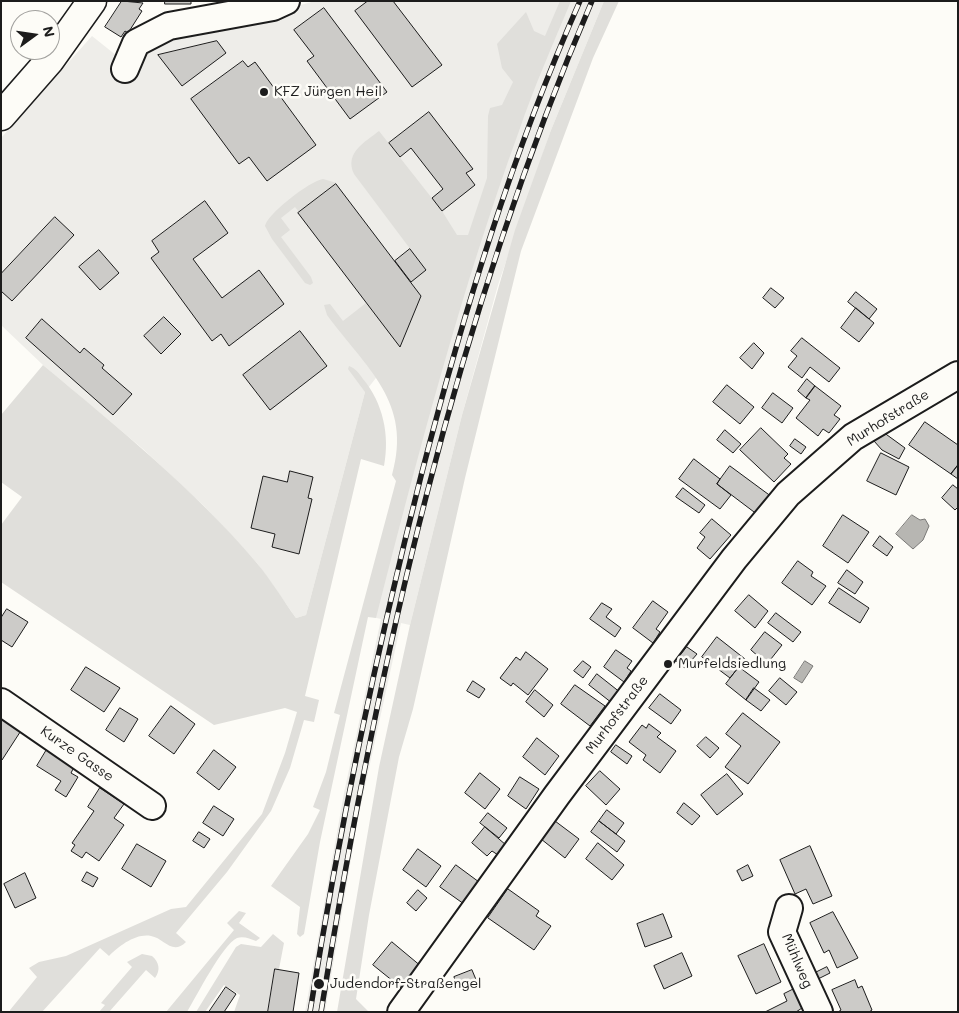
<!DOCTYPE html>
<meta charset="utf-8">
<style>
body{margin:0}
#map{position:relative;width:959px;height:1013px;overflow:hidden;background:#fdfcf7;font-family:Mali,sans-serif}
canvas{display:block}
.frame{position:absolute;inset:0;border:2px solid #1c1c1c;pointer-events:none}
.north{position:absolute;left:10px;top:10px;width:50px;height:50px;box-sizing:border-box;background:#fdfcf7;border:1px solid #a3a29f;border-radius:50%;rotate:76deg;font-size:14px;font-weight:700;line-height:20px;text-align:center;color:#1c1c1c}
.north::after{content:'';display:block;margin:auto;width:18px;height:22px;background:#1c1c1c;clip-path:polygon(50% 0,100% 100%,50% 72%,0 100%)}
</style>
<div id="map">
<canvas width="959" height="1013"></canvas>
<div class="frame"></div>
<div class="north">N</div>
</div>
<script>
const c = document.querySelector('canvas').getContext('2d');
c.lineJoin = 'round';
function fill(path, color) { c.fillStyle = color; c.fill(path, 'evenodd'); }
function strokePath(path, color, width, dash) { c.strokeStyle = color; c.lineWidth = width; c.lineCap = dash ? 'butt' : 'round'; c.setLineDash(dash || []); c.stroke(path); }
function label(font, color, halo, rows, align = 'center') {
  c.font = font + ' Mali,sans-serif'; c.lineWidth = 5; c.setLineDash([]); c.textBaseline = 'middle'; c.strokeStyle = halo; c.fillStyle = color; for (const [text, x, y, turn = 0] of rows) {
    c.save(); c.translate(x, y); c.rotate((+turn || 0) * Math.PI / 180); c.textAlign = isNaN(turn) ? turn : align; if (halo) c.strokeText(text, 0, 0); c.fillText(text, 0, 0); c.restore();
  }
}
const built = new Path2D(`
 M315 1H604L551 130 498 285 462 415 410 625 401 623 358 818 325 1012H305L344 793 381 619 368 616 428 387 400 347 365 392 306 615 296 618 257 563 204 506 143 449 43 365 1 325V138L92 36 117 56Z`);
const green = new Path2D(`
 M560 1H571C553 44 534 87 519 131 461 290 418 454 376 618L368 617 320 842 304 934 300 937 297 934 300 907 271 886 308 834 320 810 313 807 326 772 340 715 334 713 396 481 392 475C413 402 366 368 327 315L324 305 330 304 343 321 366 303 400 346 421 296 411 282 426 270 354 174C344 153 365 142 379 131L442 211 457 235H468L487 178 488 116 490 108 502 105 513 82 502 68 497 44 526 12 534 31 545 36Z
 M604 1H619L593 58 521 251 465 478 413 709 399 757 369 915 356 999 369 1012H337L379 767 410 625 462 415 515 230 551 130Z
 M323 179 337 183 299 212 295 207 281 218 290 230 281 237 311 277 313 283 310 285 305 283 272 239 265 226C268 213 310 181 323 179Z
 M43 365C117 427 193 488 256 562 271 580 283 600 296 618L306 615 365 392 348 369 349 366C355 368 359 373 363 379 383 403 390 435 384 466L361 459 305 696 319 700 314 722 304 720 290 768 271 811 227 872 176 933 186 942C172 956 164 938 151 936 136 933 119 946 109 956L100 948 42 1012H10V1010L37 977 29 968 39 962 66 956 171 909 186 907 262 814 285 753 297 712 285 708 214 725 1 582V525L22 497 1 482V415Z
 M239 911 246 913 239 923 260 938 256 941C250 939 244 936 237 938 223 944 196 997 187 1012H166L234 930 227 923Z
 M273 934 284 943 279 969H275L268 1012H234L240 995 224 985 205 1012H196L236 947 241 944 261 947Z
 M142 954 152 956C159 962 161 970 155 978L146 970 109 1012H99L105 1005 101 1003 132 967 127 962Z`);
const water = new Path2D(`
 M912 515 920 520 925 519 929 526 923 540 913 549 896 534Z
 M805 661 813 666 802 683 794 678Z`);
const building = new Path2D(`
 M122 1 143 3 139 9 142 11 128 33 125 31 121 37 105 27Z
 M165 1H191V4H165Z
 M368 1H393L442 65 412 87 355 11Z
 M324 8 387 92 350 119 307 61 314 56 294 30Z
 M217 41 226 53 182 86 158 55Z
 M243 61 248 67 255 62 316 145 267 181 249 157 239 164 191 99Z
 M429 112 473 169 466 173 475 185 442 211 432 198 443 189 411 148 400 157 389 143Z
 M336 184 421 296 400 347 298 213Z
 M205 201 228 233 193 259 222 298 259 270 284 304 229 346 221 334 212 341 151 258 159 252 152 241Z
 M55 217 74 235 12 301 1 291V274Z
 M410 249 426 270 411 282 395 261Z
 M99 250 119 273 100 290 79 267Z
 M771 288 784 298 775 308 763 298Z
 M856 292 877 309 869 319 848 302Z
 M856 308 874 323 859 342 841 328Z
 M164 317 181 334 161 354 144 336Z
 M42 319 80 353 84 348 104 365 102 368 132 394 113 415 26 338Z
 M300 331 327 366 270 410 243 375Z
 M802 338 840 368 829 382 810 367 802 378 788 367 797 356 791 351Z
 M754 343 764 353 752 369 740 358Z
 M807 379 815 386 806 398 798 391Z
 M727 385 754 407 740 424 713 402Z
 M815 386 841 406 834 415 840 419 829 433 823 429 818 436 796 418 810 400 806 398Z
 M773 393 793 408 782 423 762 408Z
 M925 422 958 445V465L951 474 909 445Z
 M761 428 788 454 784 458 791 464 774 482 740 450Z
 M725 430 741 444 733 453 717 440Z
 M883 432 905 448 899 459 882 450 874 441Z
 M795 439 806 447 801 454 790 446Z
 M881 453 909 467 896 495 867 481Z
 M694 459 720 479 717 484 731 495 720 509 679 479Z
 M958 465V479L951 474Z
 M730 466 772 497 758 515 717 484Z
 M290 471 313 477 308 498 312 499 299 554 272 547 275 534 251 528 263 476 287 482Z
 M953 485 958 489V507L955 510 942 498Z
 M683 488 705 505 699 513 676 497Z
 M843 515 869 532 848 563 823 546Z
 M712 519 731 535 710 559 697 548 705 537 700 533Z
 M880 536 893 547 887 556 873 546Z
 M798 561 813 572 811 576 826 586 812 605 782 583Z
 M847 570 863 582 855 594 838 583Z
 M839 588 869 608 860 623 829 603Z
 M749 595 768 611 755 628 735 611Z
 M653 601 668 612 656 629 660 632 653 643 633 628Z
 M602 603 612 609 606 617 621 628 615 637 590 619Z
 M7 609 28 622 12 647 1 640V618Z
 M776 613 801 632 793 642 768 623Z
 M765 632 782 645 767 664 751 650Z
 M717 637 745 659 730 678 702 657Z
 M687 647 697 654 685 668 676 661Z
 M616 650 632 661 627 668 631 671 624 682 604 667Z
 M526 652 548 669 528 695 513 683 511 686 500 678 516 657 520 660Z
 M583 661 591 667 583 678 574 671Z
 M86 667 120 688 104 712 71 690Z
 M739 667 759 682 746 700 726 684Z
 M597 674 621 693 612 703 589 685Z
 M780 678 797 692 786 705 769 691Z
 M473 681 485 689 479 698 467 691Z
 M575 685 605 706 590 726 561 704Z
 M754 688 770 700 761 711 746 700Z
 M535 690 553 705 544 717 526 702Z
 M660 694 681 710 671 724 649 708Z
 M171 706 195 724 174 754 149 736Z
 M120 708 138 719 124 742 106 730Z
 M1 711 24 726 2 760H1Z
 M743 713 780 742 748 784 725 767 741 746 726 734Z
 M649 724 661 733 657 737 676 751 660 773 643 760 646 755 629 742 642 725 646 728Z
 M706 737 719 748 710 758 697 746Z
 M537 738 559 756 545 775 523 757Z
 M616 745 632 756 627 764 611 752Z
 M49 746 76 763 71 773 78 777 66 797 55 790 61 781 37 766Z
 M214 750 236 767 219 790 197 773Z
 M600 771 620 789 606 805 586 786Z
 M480 773 500 789 485 809 465 793Z
 M727 774 743 794 717 815 701 795Z
 M520 777 539 789 526 809 508 796Z
 M100 788 124 804 114 818 124 825 99 861 86 852 82 858 71 851 75 845 72 843 94 811 88 807Z
 M684 803 700 816 692 825 677 813Z
 M214 806 234 819 223 836 203 823Z
 M607 810 624 823 616 834 599 821Z
 M488 813 507 828 499 838 480 823Z
 M555 821 579 839 565 858 541 839Z
 M599 821 625 841 617 852 591 832Z
 M485 827 506 845 498 855 492 851 487 856 472 843Z
 M199 832 210 839 204 848 193 841Z
 M598 843 624 865 612 880 586 859Z
 M137 844 166 861 151 887 122 869Z
 M810 846 832 896 813 904 806 889 795 894 780 860Z
 M418 849 441 866 426 887 403 870Z
 M456 865 479 882 464 904 440 887Z
 M748 865 753 876 742 881 737 871Z
 M87 872 98 878 93 887 82 881Z
 M25 873 36 898 15 908 4 884Z
 M508 889 539 911 536 916 551 926 534 950 488 918Z
 M418 890 427 898 416 911 407 903Z
 M833 912 858 958 837 968 829 950 824 953 810 923Z
 M663 914 672 937 645 947 637 924Z
 M392 942 422 967 404 990 373 965Z
 M764 944 781 982 756 994 738 956Z
 M682 953 692 976 664 989 654 966Z
 M827 967 830 973 818 979 815 973Z
 M275 969 299 973 293 1012H268Z
 M472 970 477 982 458 989 454 977Z
 M855 980 858 988 862 986 872 1010 869 1012H838L841 1010 832 990Z
 M226 987 236 994 224 1012H209Z
 M796 988 805 1006 796 1012H765L787 1001 784 994Z`);
const minor = new Path2D(`
 M125 69 136 43 169 26 273 7 286 1
 M1 702 152 806
 M789 908 782 932 819 1012
 M401 1012 557 795 734 559 788 494 853 437 958 375`);
const major = new Path2D(`
 M1 116 50 60 92 1`);
const rail = new Path2D(`
 M310 1012C339 831 376 653 421 476 463 314 512 154 580 1
 M321 1012C377 668 454 322 592 1`);
const markers = [
 [264,92,5,"#1c1c1c"],
 [668,664,5,"#1c1c1c"],
 [319,984,6,"#1c1c1c"]
];
const poiNames = [
 ["KFZ Jürgen Heil",274,92],
 ["Murfeldsiedlung",678,664],
 ["Judendorf-Straßengel",330,984]
];
const streetNames = [
 ["Murhofstraße",888,418,-32],
 ["Murhofstraße",617,715,-53],
 ["Kurze Gasse",77,754,35],
 ["Mühlweg",797,961,67]
];
fill(built, '#eeede9');
fill(green, '#e0dfdb');
fill(water, '#b7b6b2');
strokePath(water, '#797876', 1);
fill(building, '#cccbc8');
strokePath(building, '#1c1c1c', 1);
strokePath(minor, '#1c1c1c', 30);
strokePath(major, '#1c1c1c', 31);
strokePath(minor, '#fdfcf7', 26);
strokePath(major, '#fdfcf7', 28);
strokePath(rail, '#1c1c1c', 5.5);
strokePath(rail, '#fdfcf7', 4, [11]);
for (const [x, y, r, color] of markers) { const dot = new Path2D(); dot.arc(x, y, r, 0, 2 * Math.PI); c.fillStyle = color; c.fill(dot); strokePath(dot, '#fdfcf7', 2); }
label('14px', '#1c1c1c', '#fdfcf7', poiNames, 'left');
label('14px', '#1c1c1c', '#fdfcf7', streetNames);
</script>
